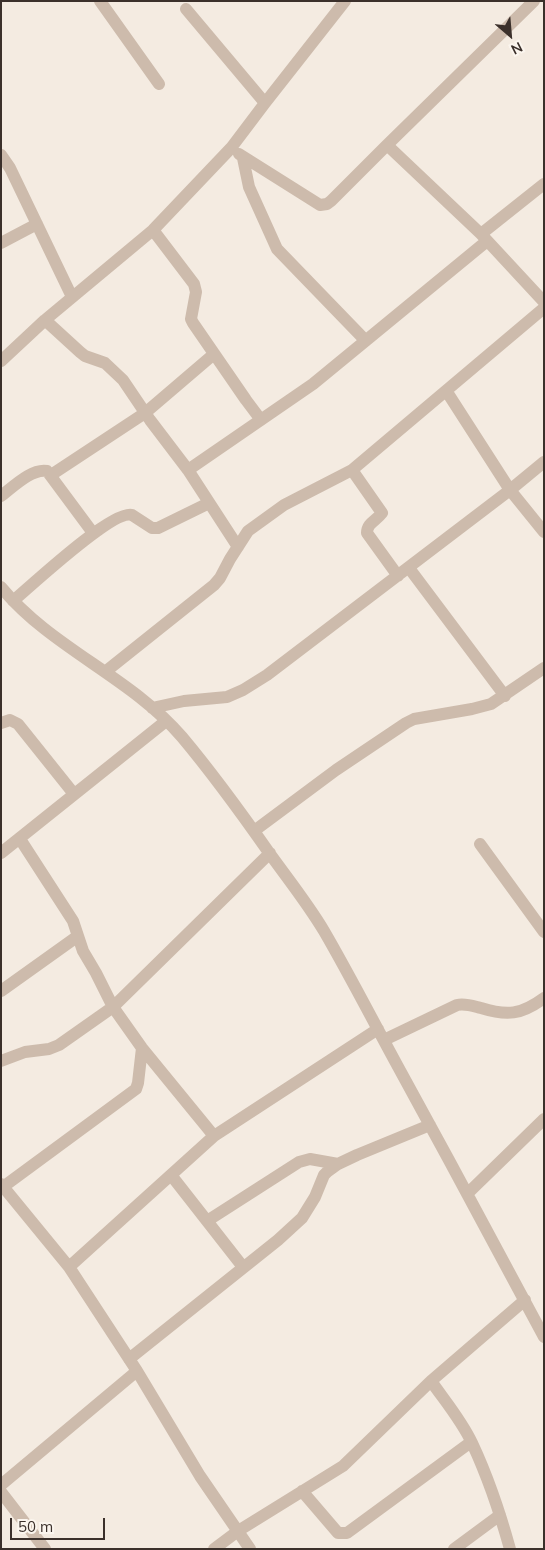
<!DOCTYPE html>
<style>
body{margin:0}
#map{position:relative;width:545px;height:1550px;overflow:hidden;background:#f4ebe1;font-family:Mulish,sans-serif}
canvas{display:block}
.frame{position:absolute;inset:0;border:2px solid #3b302b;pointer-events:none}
.north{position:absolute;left:485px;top:10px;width:50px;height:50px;-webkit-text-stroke:4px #fbf5ee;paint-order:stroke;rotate:153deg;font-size:14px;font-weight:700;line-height:20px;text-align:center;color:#3b302b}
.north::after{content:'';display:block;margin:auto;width:18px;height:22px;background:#3b302b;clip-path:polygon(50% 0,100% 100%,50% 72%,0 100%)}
.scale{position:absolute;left:10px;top:1518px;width:95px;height:22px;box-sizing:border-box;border:2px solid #3b302b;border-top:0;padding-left:6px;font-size:15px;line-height:18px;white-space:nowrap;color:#3b302b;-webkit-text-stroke:4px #fbf5ee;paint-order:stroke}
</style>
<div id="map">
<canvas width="545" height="1550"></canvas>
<div class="frame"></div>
<div class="north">N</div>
<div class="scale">50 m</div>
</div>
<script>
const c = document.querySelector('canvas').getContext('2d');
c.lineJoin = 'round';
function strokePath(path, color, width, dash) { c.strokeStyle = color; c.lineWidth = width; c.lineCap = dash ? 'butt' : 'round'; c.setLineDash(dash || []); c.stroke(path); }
const minor = new Path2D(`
 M100 1 159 84
 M534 1 387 145 481 234 544 302
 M186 9 265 103
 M239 154 320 205 327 204 331 201 387 145
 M1 155 10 168 72 297
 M243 158 249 187 277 249 365 340
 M153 230 194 284 196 292 191 319 193 323 246 400 261 420
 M481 234 544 184
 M1 243 37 224
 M45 320 80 352 85 356 105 363 123 380 150 420 188 470 238 547
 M1 361 45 320 153 230 231 148 265 103 345 1
 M447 392 510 490 544 532
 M188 470 313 384 487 241
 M352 470 382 513C376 521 367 523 367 533L398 576
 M51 475 145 413 214 354
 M1 496C13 487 32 468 47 471L93 533
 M409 568 505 696
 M1 587C51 648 131 677 182 737 213 774 242 814 270 854 288 879 308 904 324 931 349 974 372 1019 396 1063 446 1154 495 1245 544 1337
 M13 601C31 586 113 509 132 515L152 528H158L209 503
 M105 672 214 585 220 578 230 559 248 531 284 505 352 470 544 308
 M152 708 184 701 227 697 243 690 267 675 510 490 544 462
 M1 723 10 720 18 724 74 794
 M254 831 336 770 406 723 414 719 472 709 491 704 544 668
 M20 839 73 921 83 951 96 973 113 1007 142 1048 214 1136
 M480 844 544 932
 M1 853 166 721
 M1 991 78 936
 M384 1040 457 1005C465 1003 473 1006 481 1008 507 1016 521 1015 544 998
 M1 1061 25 1052 49 1049 59 1045 113 1007 270 853
 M171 1175 243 1267
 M1 1184 69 1267 137 1371 200 1476 250 1549
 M3 1187 136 1089 138 1083 142 1048
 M467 1194 544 1119
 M207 1221 299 1162 310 1159 338 1164
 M69 1267 214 1136 378 1029
 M129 1359 278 1240 302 1218 315 1197 324 1175 327 1172 338 1164 357 1155 430 1125
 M431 1381C445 1401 462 1421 472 1443 488 1477 500 1513 510 1549
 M1 1485 137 1371
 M302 1491 338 1533H347L471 1442
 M1 1492 45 1549
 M214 1549 238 1531 343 1466 431 1381 525 1300
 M454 1549 500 1515`);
strokePath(minor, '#cdbbac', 12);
</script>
